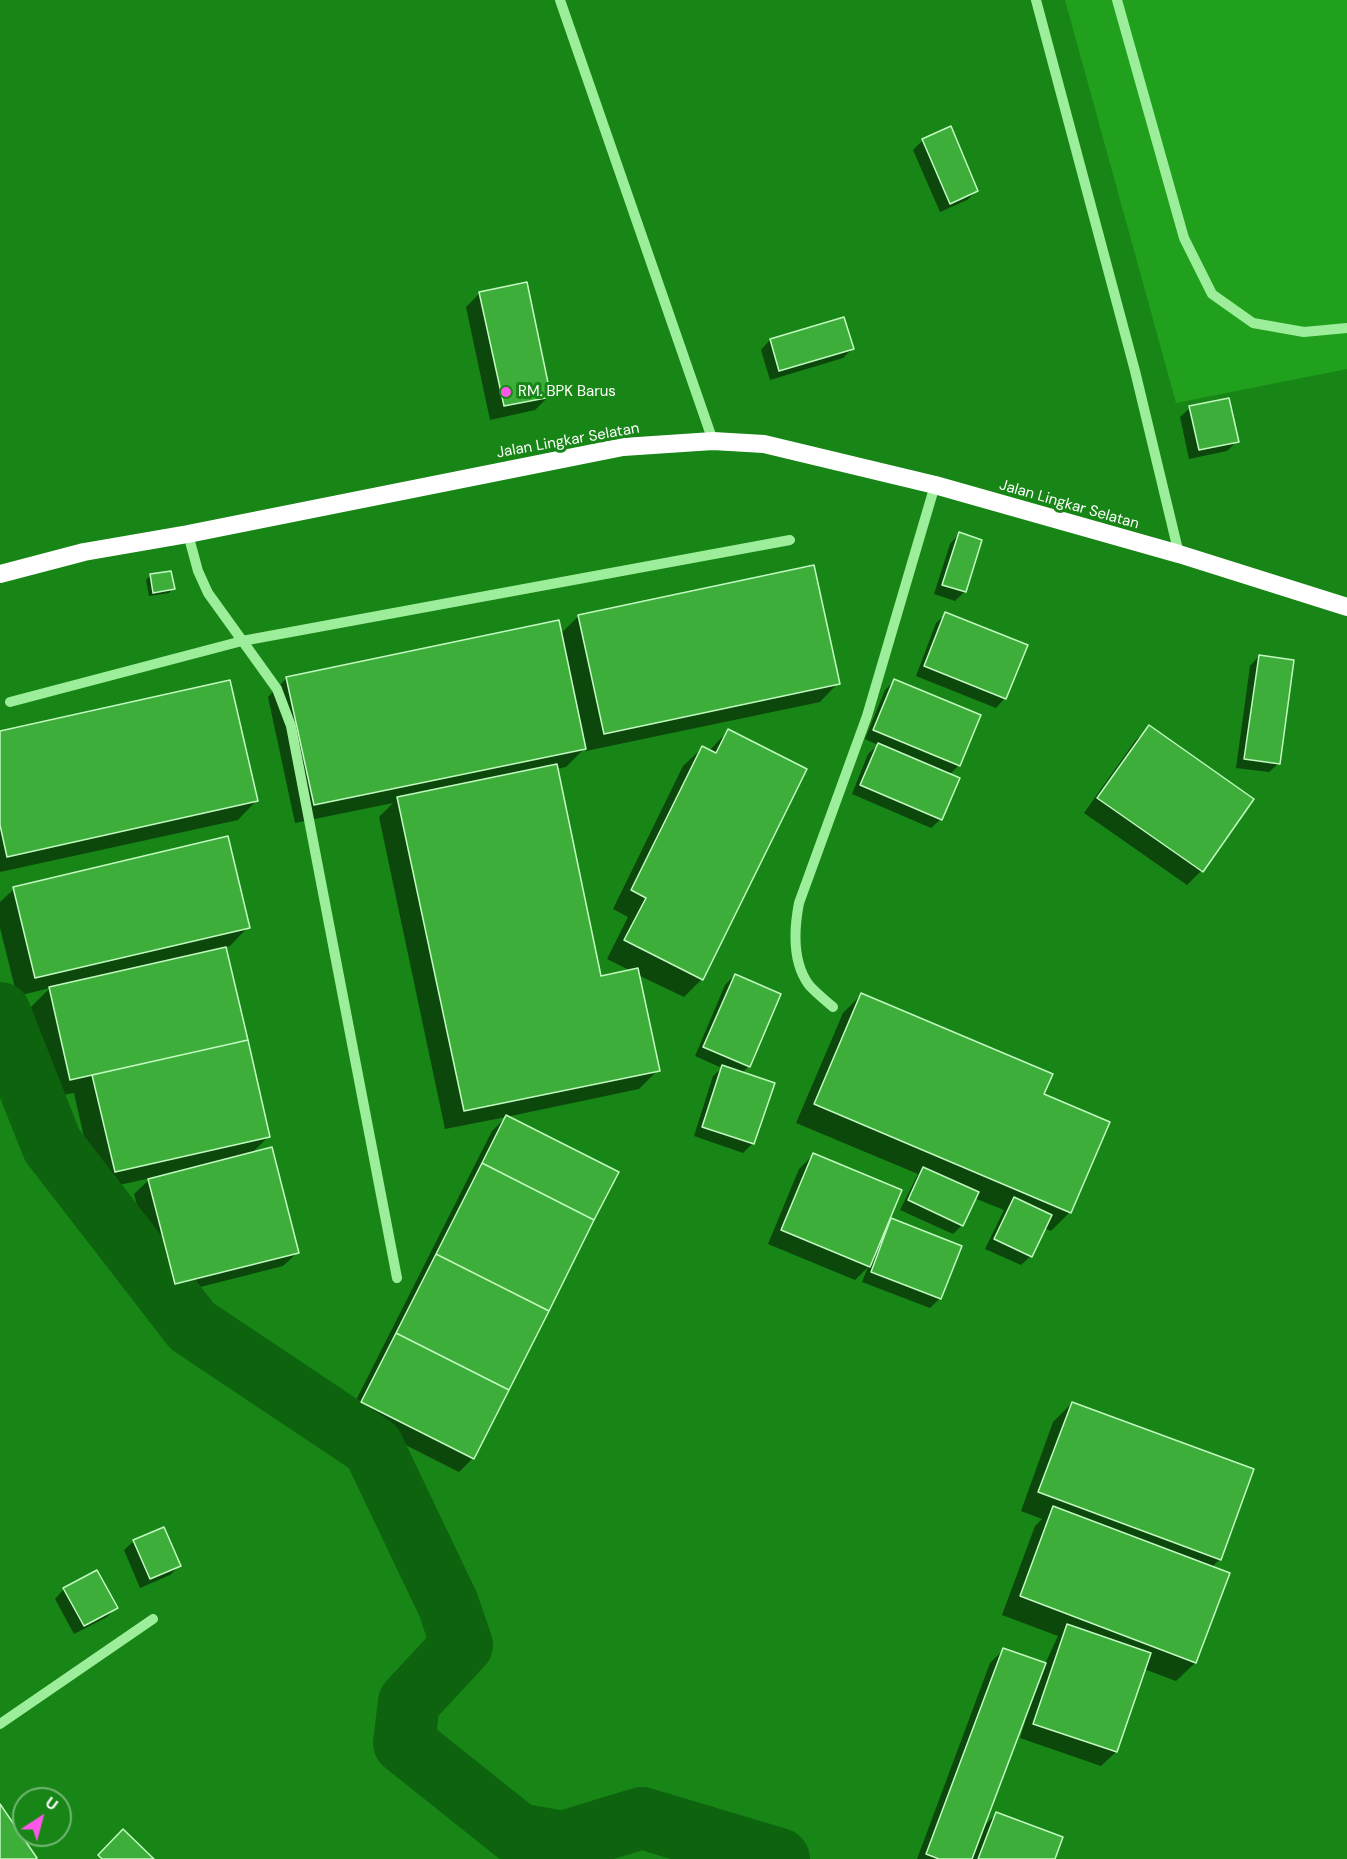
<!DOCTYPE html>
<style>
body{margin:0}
#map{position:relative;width:1347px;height:1859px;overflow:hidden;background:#178616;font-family:"DM Sans",sans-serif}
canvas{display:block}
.north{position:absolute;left:12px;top:1787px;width:60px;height:60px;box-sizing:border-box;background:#178616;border:2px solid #74b673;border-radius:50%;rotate:36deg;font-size:16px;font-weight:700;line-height:24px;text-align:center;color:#fff}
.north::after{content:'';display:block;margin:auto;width:21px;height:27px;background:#ff58e8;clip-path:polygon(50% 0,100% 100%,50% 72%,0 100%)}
</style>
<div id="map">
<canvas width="1347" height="1859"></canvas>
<div class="north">U</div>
</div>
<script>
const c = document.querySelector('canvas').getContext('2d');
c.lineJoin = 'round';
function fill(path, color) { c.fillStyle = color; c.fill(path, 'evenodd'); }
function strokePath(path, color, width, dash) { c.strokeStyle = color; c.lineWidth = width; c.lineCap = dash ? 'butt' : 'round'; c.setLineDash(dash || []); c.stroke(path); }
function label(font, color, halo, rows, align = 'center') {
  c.font = font + ' "DM Sans",sans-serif'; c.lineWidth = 6; c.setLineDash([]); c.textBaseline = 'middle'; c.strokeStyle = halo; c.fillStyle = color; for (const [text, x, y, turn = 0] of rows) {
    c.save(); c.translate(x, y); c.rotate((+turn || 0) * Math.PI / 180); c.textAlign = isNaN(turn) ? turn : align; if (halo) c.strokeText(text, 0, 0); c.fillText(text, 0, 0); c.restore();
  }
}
const green = new Path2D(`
 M1065 0H1347V369L1176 403Z`);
const shadow = new Path2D(`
 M923 140 977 191 967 200 940 212 913 150Z
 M480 293 549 396 535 410 490 420 466 307Z
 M770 340 852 349 843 358 770 380 761 350Z
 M1190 408 1237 441 1227 451 1189 459 1180 417Z
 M959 534 965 591 955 601 934 594 950 544Z
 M170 572 173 588 169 593 149 596 146 580 150 576Z
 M946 614 1005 698 996 708 916 676 936 623Z
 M579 616 838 683 820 702 586 751 585 748 566 767 556 769 600 978 631 971 607 959 628 917 613 909 683 766 702 748 709 751 728 731 702 979 684 997 638 975 658 1070 639 1089 506 1117 473 1458 459 1472 348 1416 492 1131 506 1117 445 1129 379 817 393 803 295 823 268 697 287 678 560 634Z
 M1259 656 1279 763 1269 772 1236 768 1250 666Z
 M894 681 959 765 949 775 941 819 931 828 852 794 868 754 878 745 865 739 885 690Z
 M1149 727 1252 799 1201 871 1187 885 1084 813 1135 741Z
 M0 733 256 801 238 820 0 872Z
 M14 889 248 927 230 946 225 947 268 1137 251 1154 298 1252 283 1266 161 1297 134 1194 151 1178 96 1190 74 1093 51 1097 31 1007 50 988 17 996 0 928V902Z
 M735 975 749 1066 742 1073 753 1143 743 1153 694 1136 713 1076 722 1068 695 1056 725 985Z
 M862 994 1042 1094 1070 1212 1051 1231 1044 1228 1031 1256 1021 1265 985 1249 1004 1210 974 1198 962 1225 953 1234 900 1210 918 1174 796 1123 843 1013Z
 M813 1155 885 1226 892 1220 960 1246 939 1299 930 1308 862 1282 868 1267 855 1280 768 1244 799 1169Z
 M1072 1403 1220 1559 1212 1567 1195 1663 1176 1681 1144 1669 1116 1752 1101 1766 1020 1738 1025 1722 1023 1721 983 1827 996 1814 1053 1859H917L990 1663 1004 1649 1045 1664 1058 1636 1002 1615 1035 1526 1042 1519 1021 1511 1053 1422Z
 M134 1541 179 1566 170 1575 140 1588 124 1550Z
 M64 1589 116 1607 107 1617 74 1634 55 1599Z`);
const river = new Path2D(`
 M0 1013 52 1145 192 1326 373 1447 448 1604 462 1645 409 1702 404 1743 518 1834 563 1842 642 1818 779 1859`);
const building = new Path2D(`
 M951 126 978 191 950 204 922 139Z
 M527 282 551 397 504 406 479 292Z
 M844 317 854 349 779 371 770 339Z
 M1229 398 1239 442 1199 450 1189 406Z
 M959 532 982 540 966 592 942 585Z
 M814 565 840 684 604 734 578 615Z
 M171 571 175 589 153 593 150 574Z
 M945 612 1028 645 1006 699 924 666Z
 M559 620 586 749 314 805 286 677Z
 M1259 655 1294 660 1280 764 1244 759Z
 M894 679 981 715 960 766 873 730Z
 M230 680 258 801 7 857 0 825V731Z
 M1149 725 1254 799 1203 872 1097 798Z
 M728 729 807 769 703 980 624 940 646 898 631 890 702 746 716 753Z
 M878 743 960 778 942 820 860 785Z
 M557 764 601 976 638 968 660 1071 464 1111 397 797Z
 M228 836 250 928 35 978 13 887Z
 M226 947 248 1040 70 1080 49 987Z
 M735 974 781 994 750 1067 703 1047Z
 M861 993 1053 1074 1044 1094 1110 1122 1071 1213 814 1104Z
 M248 1040 270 1137 115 1172 92 1075Z
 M722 1065 775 1083 754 1144 702 1127Z
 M506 1115 619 1172 594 1220 482 1163Z
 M272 1147 299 1253 175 1284 148 1179Z
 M813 1153 902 1190 870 1267 781 1230Z
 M482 1163 594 1220 549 1311 436 1254Z
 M923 1167 979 1192 963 1226 908 1200Z
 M1014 1197 1052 1215 1032 1257 994 1239Z
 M891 1218 962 1246 941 1299 871 1272Z
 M436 1254 549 1311 509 1390 396 1333Z
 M396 1333 509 1390 474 1459 361 1402Z
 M1072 1402 1254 1469 1221 1560 1038 1492Z
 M1053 1506 1230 1573 1196 1663 1020 1596Z
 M164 1527 181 1566 150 1579 133 1540Z
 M97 1570 118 1608 84 1626 63 1588Z
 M1067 1624 1151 1653 1117 1752 1033 1724Z
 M1003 1648 1046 1663 972 1859H939L926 1854Z
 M0 1804 37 1858 35 1859H0Z
 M996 1812 1063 1837 1055 1859H978Z
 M123 1829 154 1859H102L98 1855Z`);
const minor = new Path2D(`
 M560 0 713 441
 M1036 0 1135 371 1179 554
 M1117 0 1184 238 1212 294 1253 323 1304 332 1347 328
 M188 534 198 571 208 593 277 689 291 726 397 1278
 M10 702 242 641 790 540
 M833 1007C825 1000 816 993 809 985 792 962 794 929 799 903L867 716 935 485
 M0 1724 153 1619`);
const highway = new Path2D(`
 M0 574 84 552 188 534 623 447 713 441 764 444 935 485 1179 554 1347 607`);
const markers = [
 [506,392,6,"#ff58e8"]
];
const poiNames = [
 ["RM. BPK Barus",518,392]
];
const streetNames = [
 ["Jalan Lingkar Selatan",568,441,-10],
 ["Jalan Lingkar Selatan",1069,505,16]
];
fill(green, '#21a01e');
fill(shadow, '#0007');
strokePath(river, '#0e630e', 62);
fill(building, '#3dae3a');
strokePath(building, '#c2fac1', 1.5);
strokePath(minor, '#9dee9b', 10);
strokePath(highway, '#fff', 18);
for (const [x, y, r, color] of markers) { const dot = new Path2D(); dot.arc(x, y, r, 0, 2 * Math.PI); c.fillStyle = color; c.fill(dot); strokePath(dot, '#178616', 2); }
label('15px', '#fff', '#178616', poiNames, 'left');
label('15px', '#fff', '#178616', streetNames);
</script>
